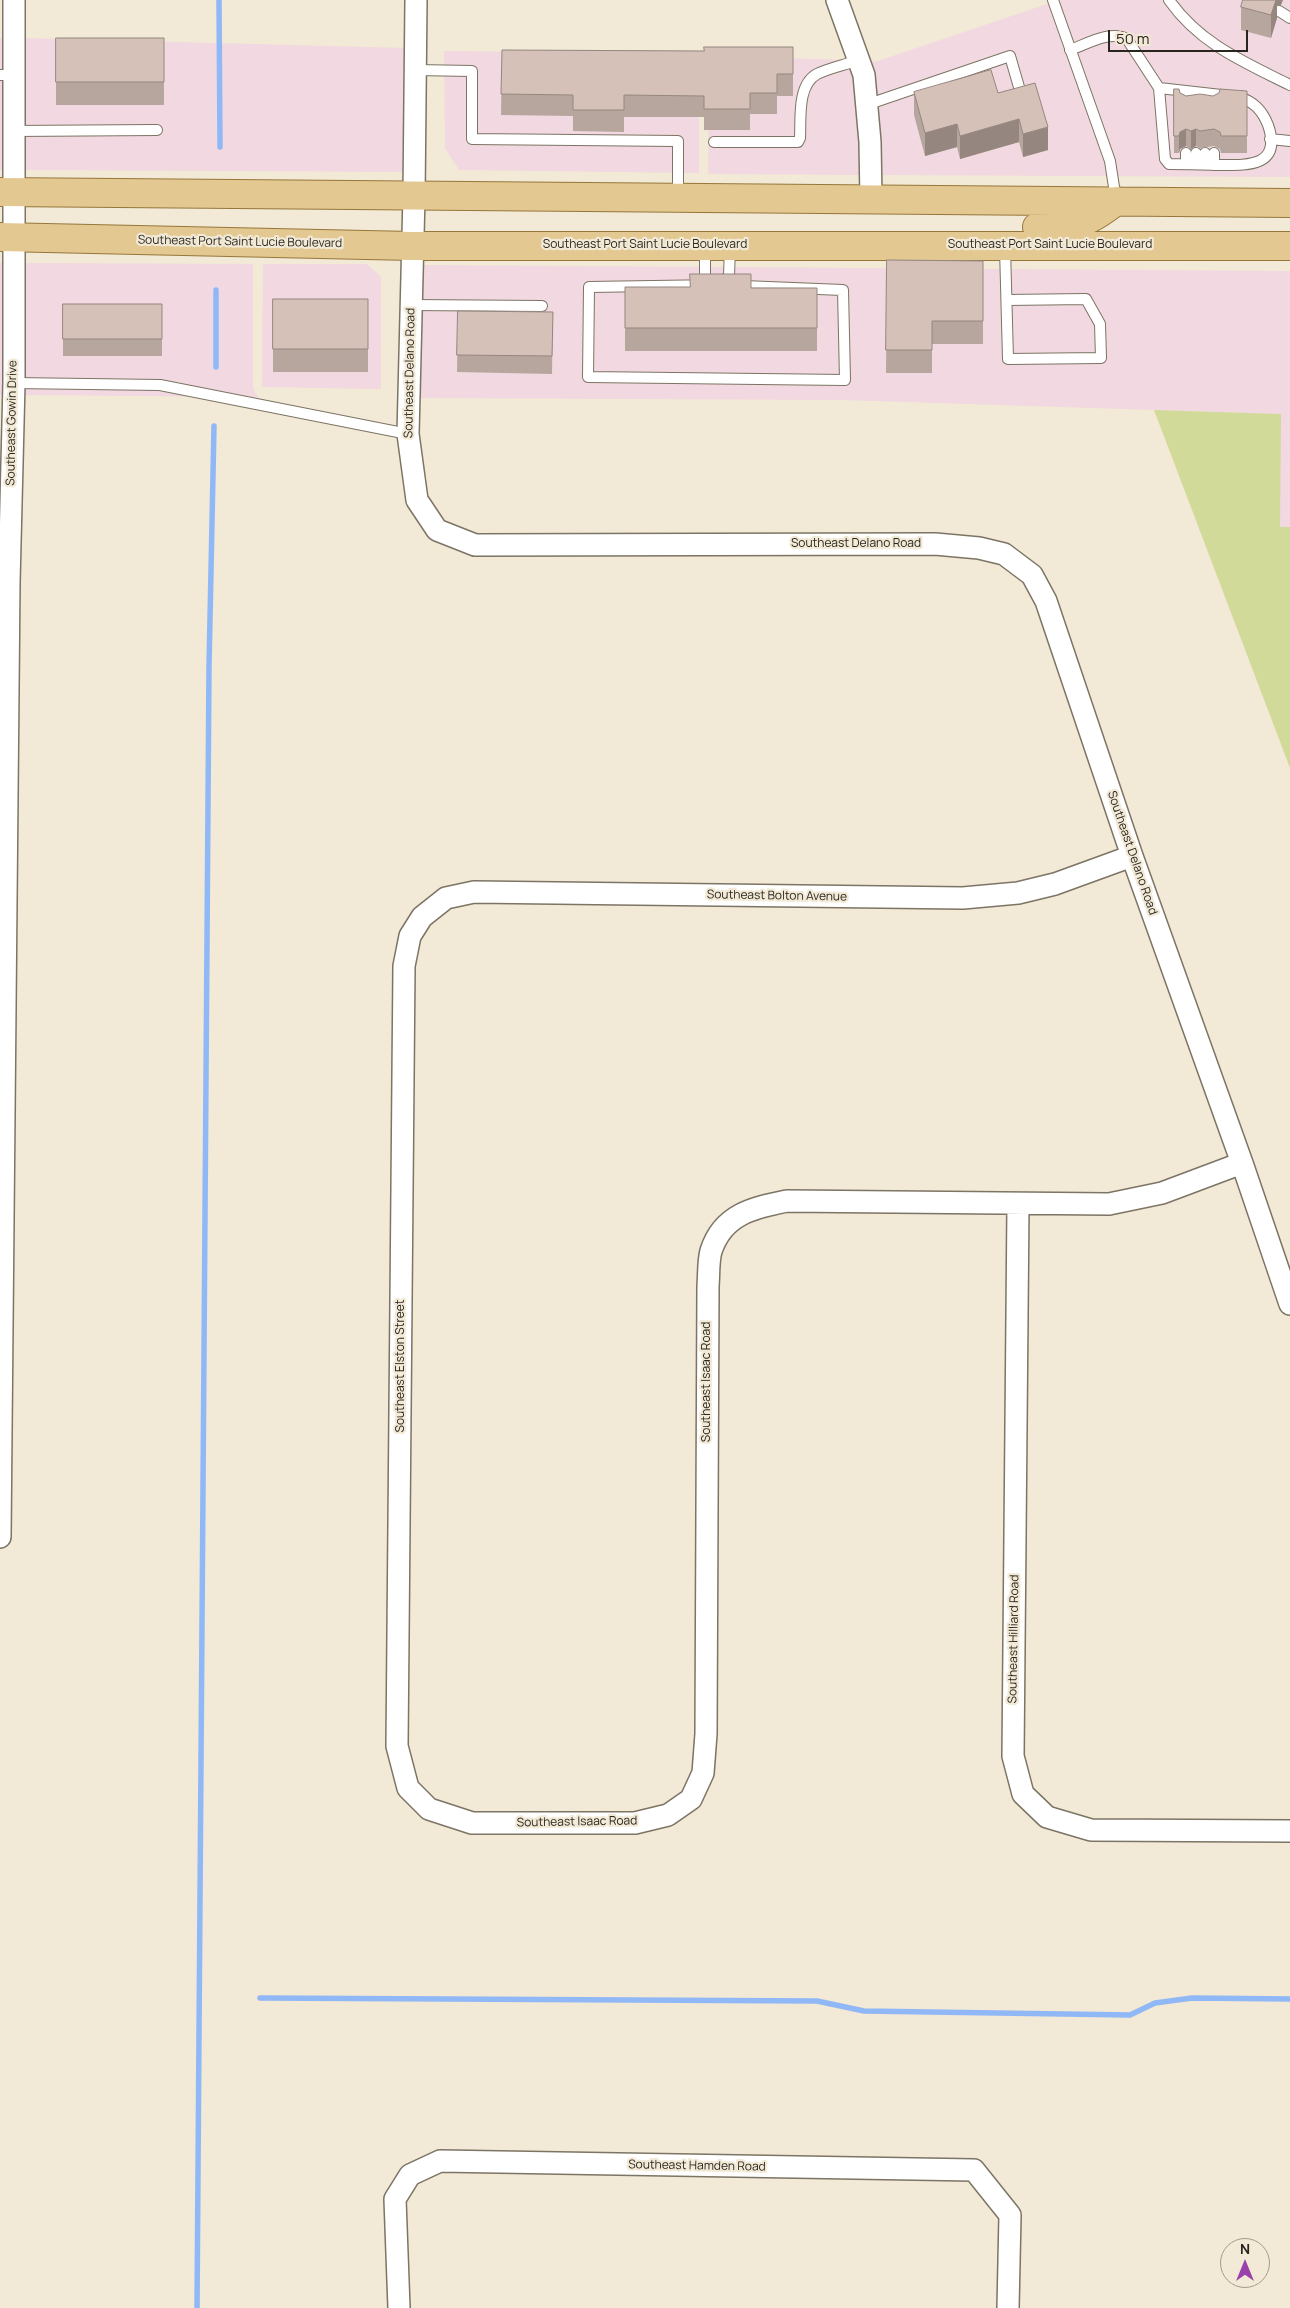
<!DOCTYPE html>
<style>
body{margin:0}
#map{position:relative;width:1290px;height:2308px;overflow:hidden;background:#f2e9d6;font-family:Manrope,sans-serif}
canvas{display:block}
.north{position:absolute;left:1220px;top:2238px;width:50px;height:50px;box-sizing:border-box;background:#f2e9d6;border:1px solid #a29b8d;border-radius:50%;rotate:0deg;font-size:14px;font-weight:700;line-height:20px;text-align:center;color:#29261f}
.north::after{content:'';display:block;margin:auto;width:18px;height:22px;background:#9a41ac;clip-path:polygon(50% 0,100% 100%,50% 72%,0 100%)}
.scale{position:absolute;left:1108px;top:30px;width:140px;height:22px;box-sizing:border-box;border:2px solid #29261f;border-top:0;padding-left:6px;font-size:15px;line-height:18px;white-space:nowrap;color:#29261f;-webkit-text-stroke:4px #f2e9d6;paint-order:stroke}
</style>
<div id="map">
<canvas width="1290" height="2308"></canvas>
<div class="north">N</div>
<div class="scale">50 m</div>
</div>
<script>
const c = document.querySelector('canvas').getContext('2d');
c.lineJoin = 'round';
function fill(path, color) { c.fillStyle = color; c.fill(path, 'evenodd'); }
function strokePath(path, color, width, dash) { c.strokeStyle = color; c.lineWidth = width; c.lineCap = dash ? 'butt' : 'round'; c.setLineDash(dash || []); c.stroke(path); }
function label(font, color, halo, rows, align = 'center') {
  c.font = font + ' Manrope,sans-serif'; c.lineWidth = 4.5; c.setLineDash([]); c.textBaseline = 'middle'; c.strokeStyle = halo; c.fillStyle = color; for (const [text, x, y, turn = 0] of rows) {
    c.save(); c.translate(x, y); c.rotate((+turn || 0) * Math.PI / 180); c.textAlign = isNaN(turn) ? turn : align; if (halo) c.strokeText(text, 0, 0); c.fillText(text, 0, 0); c.restore();
  }
}
const commercial = new Path2D(`
 M1049 0H1290V177L880 175 869 61H878L1050 3Z
 M0 38H4L3 170H0Z
 M23 38 405 48 404 172 23 170Z
 M444 51 699 54V173L459 170 445 148Z
 M709 56 848 60 854 78 861 175 708 174Z
 M0 263H3L4 395H0Z
 M23 263 253 264V387L255 393 259 397 23 395Z
 M263 264H367L381 277V389L262 387Z
 M422 265 1290 271V527H1280V414L843 400 418 398Z`);
const green = new Path2D(`
 M1154 410 1281 414 1280 527H1290V768Z`);
const stream = new Path2D(`
 M219 0 220 147
 M216 290V367
 M260 1998 817 2001 864 2011 1130 2015 1155 2003 1192 1998 1290 1999
 M197 2308 209 667 214 426`);
const service = new Path2D(`
 M1053 0 1110 161 1116 200
 M1169 0C1200 44 1244 62 1290 85
 M1279 11 1290 18
 M1070 50C1087 44 1110 30 1127 39L1159 88 1165 159 1169 164C1184 164 1200 164 1215 165 1244 165 1283 169 1268 125 1262 110 1254 102 1239 97L1159 88
 M415 70 472 71V139L678 141V198
 M0 75H13
 M866 105 1010 56 1021 94
 M13 131 157 130
 M1270 139 1290 141
 M714 142H798L800 138C801 119 797 85 817 74 829 68 845 65 858 60
 M1186 153V164
 M1196 153V164
 M1205 153V164
 M1214 153V164
 M705 246V277L718 285 729 276 730 246
 M1005 248 1008 359 1101 358 1100 324 1086 299 1007 300
 M718 285 843 290 845 380 588 377 589 287Z
 M411 305 542 306
 M14 383 160 385 408 434`);
const minor = new Path2D(`
 M416 0 414 196 408 434 417 500 437 530 475 545 935 544 979 548 1004 554 1032 575 1046 601 1132 856 1242 1163 1290 1304
 M837 0 864 75 870 142 871 199
 M1132 856 1055 884 1018 893 963 898 474 892 446 898 422 917 410 936 404 966 397 1746 408 1788 429 1809 472 1823H635L668 1815 691 1799 703 1773 706 1734 708 1286C709 1275 708 1262 711 1251 723 1214 753 1208 787 1201L1109 1204 1162 1193 1242 1163
 M1018 1205 1013 1756 1023 1794 1047 1817 1091 1830 1290 1831
 M0 1537 9 583 14 383V0
 M399 2308 395 2199 410 2175 440 2161 974 2170 1010 2215 1008 2308`);
const primary = new Path2D(`
 M0 192 1290 203
 M1037 227C1074 227 1086 225 1116 201
 M0 237 412 246H1290`);
const wall = new Path2D(`
 M1281 5 1277 6V18L1271 38 1241 30V7Z
 M56 38H164V105H56Z
 M793 47V96H777V114H750V130H704V117H624V132L573 131V116L501 115 502 50 704 51Z
 M1174 89 1186 96H1213L1247 91V153H1221L1220 149 1214 146 1200 148 1196 146 1191 149 1186 146 1180 149 1179 153H1174Z
 M914 92 998 93 1048 150 1023 157 1019 142 960 159 957 147 925 156 914 115Z
 M887 260 983 261V344H932V373H886Z
 M625 287 817 288V351H625Z
 M273 299H368V372H273Z
 M63 304H162V356H63Z
 M458 311 553 312 552 374 457 372Z`);
const shadedWall = new Path2D(`
 M1273 0H1283L1281 5 1277 6V18L1271 38V15Z
 M1019 119V142L960 159V136Z
 M957 124V147L925 156V133Z
 M1048 127V150L1023 157V134Z
 M1186 129V146L1180 149 1179 153V136L1180 132Z
 M1196 129V146L1191 149V131Z`);
const building = new Path2D(`
 M1243 0H1276L1271 15 1241 7Z
 M56 38H164V82H56Z
 M704 47H793V74H777V93H750V109H704V96L624 95V110H573V95L501 94 502 50 704 51Z
 M991 70 998 93 1035 83 1048 127 1023 134 1019 119 960 136 957 124 925 133 914 92Z
 M1174 89H1179L1180 93 1186 96 1200 94 1213 96 1219 93 1220 89 1247 91V136H1221L1220 132 1214 129 1200 131 1196 129 1191 131 1186 129 1180 132 1179 136H1174Z
 M887 260 983 261V321H932V350H886Z
 M690 274H751V288H817V328H625V287H690Z
 M273 299H368V349H273Z
 M63 304H162V339H63Z
 M458 311 553 312 552 356 457 355Z`);
const streetNames = [
 ["Southeast Port Saint Lucie Boulevard",240,242,1],
 ["Southeast Port Saint Lucie Boulevard",645,245],
 ["Southeast Port Saint Lucie Boulevard",1050,245],
 ["Southeast Delano Road",410,373,-89],
 ["Southeast Gowin Drive",12,423,-89],
 ["Southeast Delano Road",856,544],
 ["Southeast Delano Road",1132,853,71],
 ["Southeast Bolton Avenue",777,896,1],
 ["Southeast Elston Street",401,1366,-90],
 ["Southeast Isaac Road",707,1382,-90],
 ["Southeast Hilliard Road",1014,1639,-89],
 ["Southeast Isaac Road",577,1822,-1],
 ["Southeast Hamden Road",697,2166,1]
];
fill(commercial, '#f2d8e0');
fill(green, '#d1da99');
strokePath(stream, '#91b8f6', 5.5);
strokePath(service, '#7c7464', 12);
strokePath(minor, '#7c7464', 24);
strokePath(primary, '#96773a', 30);
strokePath(service, '#fff', 10);
strokePath(minor, '#fff', 21);
strokePath(primary, '#e3c891', 28);
fill(wall, '#b7a69d');
fill(shadedWall, '#958780');
fill(building, '#d5c1b7');
strokePath(building, '#958780', 1);
label('12px', '#29261f', '#f2e9d6', streetNames);
</script>
